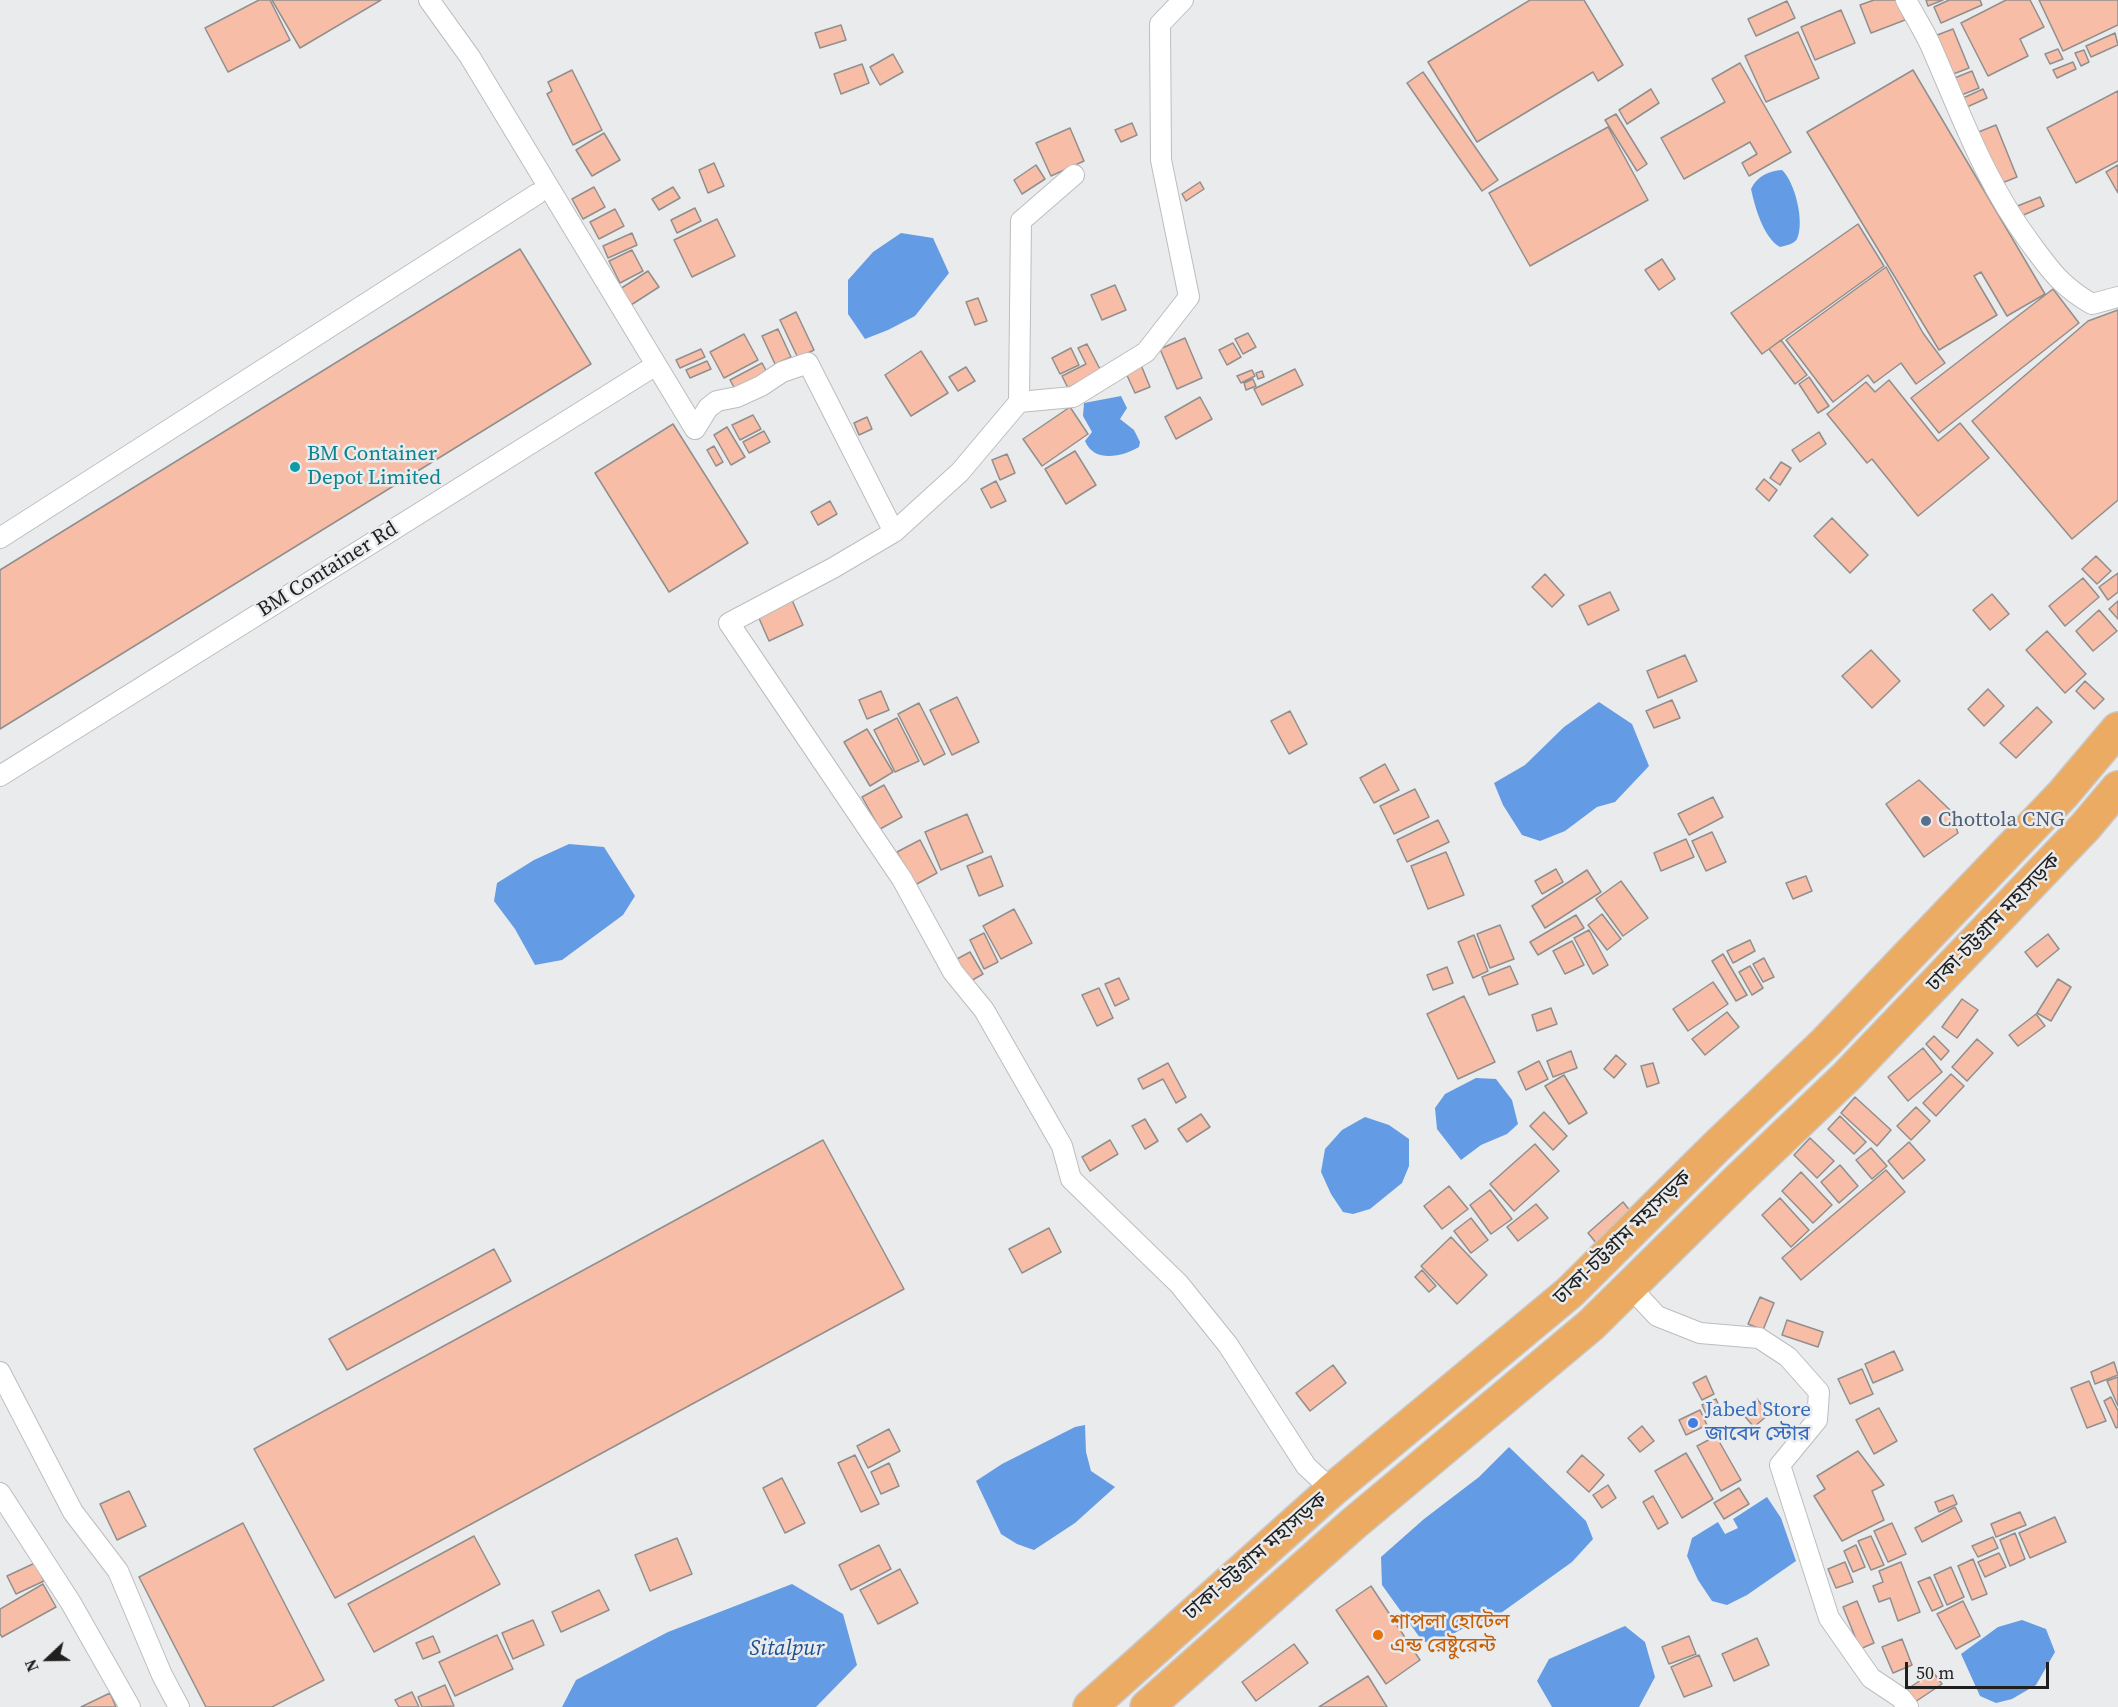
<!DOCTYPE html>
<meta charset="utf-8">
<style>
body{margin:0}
#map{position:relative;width:2118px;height:1707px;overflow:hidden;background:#eaebed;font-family:"Source Serif 4",serif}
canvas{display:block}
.north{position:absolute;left:18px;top:1629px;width:60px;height:60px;-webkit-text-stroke:4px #eaebed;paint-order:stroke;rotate:248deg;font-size:16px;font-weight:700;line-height:24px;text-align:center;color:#1f1f20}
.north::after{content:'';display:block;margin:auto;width:21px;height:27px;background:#1f1f20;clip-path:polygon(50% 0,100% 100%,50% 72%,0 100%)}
.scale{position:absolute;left:1905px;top:1662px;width:144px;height:27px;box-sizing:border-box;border:3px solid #1f1f20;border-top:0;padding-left:8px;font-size:18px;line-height:21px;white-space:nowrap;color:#1f1f20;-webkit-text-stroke:4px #eaebed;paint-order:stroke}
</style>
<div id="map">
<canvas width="2118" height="1707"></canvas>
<div class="north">N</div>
<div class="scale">50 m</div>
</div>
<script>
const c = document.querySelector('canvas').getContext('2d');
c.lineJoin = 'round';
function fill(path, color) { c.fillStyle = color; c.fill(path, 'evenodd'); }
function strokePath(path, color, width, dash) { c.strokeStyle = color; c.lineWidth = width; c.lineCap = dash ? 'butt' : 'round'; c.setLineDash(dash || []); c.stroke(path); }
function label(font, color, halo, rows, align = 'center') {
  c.font = font + ' "Source Serif 4","Noto Sans Bengali",serif'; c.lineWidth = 5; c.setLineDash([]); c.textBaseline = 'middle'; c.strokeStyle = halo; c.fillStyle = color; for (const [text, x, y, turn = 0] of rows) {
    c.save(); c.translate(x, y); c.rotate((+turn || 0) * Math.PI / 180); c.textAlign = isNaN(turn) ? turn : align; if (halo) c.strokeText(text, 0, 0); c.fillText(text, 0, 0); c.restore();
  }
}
const water = new Path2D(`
 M1782 170C1795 182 1805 222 1797 239 1794 244 1785 246 1780 247 1763 237 1755 207 1751 189 1757 176 1769 171 1782 170Z
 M901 233 933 238 949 273 915 316 888 330 865 339 848 314V280L873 252Z
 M1121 396 1127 408 1120 419 1134 430 1140 442 1139 447C1122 457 1094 463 1085 441L1092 432 1083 416 1084 403Z
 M1599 702 1632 724 1649 766 1615 802 1597 807 1565 831 1540 841 1522 835 1503 805 1494 783 1525 765 1564 727Z
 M569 844 604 847 635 896 623 915 562 960 535 965 515 929 494 901 497 883 534 860Z
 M1476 1078 1496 1079 1512 1100 1518 1124 1507 1134 1481 1145 1461 1160 1437 1129 1435 1108 1445 1094Z
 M1365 1117 1389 1125 1409 1139V1166L1402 1183 1370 1209 1353 1214 1343 1212 1331 1194 1321 1172 1325 1149 1342 1130Z
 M1085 1425 1086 1452 1091 1471 1115 1487 1075 1523 1034 1550 1017 1544 1001 1534 976 1481 1002 1464 1075 1427Z
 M1509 1447 1586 1521 1593 1539 1572 1562 1494 1618 1473 1623 1440 1641 1423 1642 1382 1585 1381 1557 1424 1519 1479 1477Z
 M1767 1497 1781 1518 1796 1561 1747 1595 1727 1605 1712 1601 1698 1580 1687 1556 1692 1538 1718 1522 1725 1534 1738 1528 1733 1519Z
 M792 1584 843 1614 857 1665 816 1707H562L576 1680 668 1632Z
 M2022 1620 2046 1629 2055 1652 2036 1685 2012 1699 1996 1703 1980 1696 1961 1654 1998 1627Z
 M1625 1626 1645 1642 1655 1677 1639 1707H1552L1537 1681 1549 1659Z`);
const building = new Path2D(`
 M259 0H270L290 40 228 72 205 28Z
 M272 0H381L300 48Z
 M1530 0H1584L1623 65 1598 81 1593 72 1477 142 1428 62Z
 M1874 0H1897L1905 20 1871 33 1860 5Z
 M1926 0H1943L1928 6Z
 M1949 0H1980L1982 5 1941 23 1934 7Z
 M2006 0H2030L2044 27 2020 39 2028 56 1988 76 1961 23Z
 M2039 0H2118V25L2063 51Z
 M1787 1 1795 18 1756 36 1748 19Z
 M1841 10 1855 43 1815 60 1801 27Z
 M841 25 846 40 820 48 815 33Z
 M1953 29 1969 68 1948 76 1932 37Z
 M1798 32 1819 78 1766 102 1745 56Z
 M2115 33 2118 45 2091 57 2086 46Z
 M2058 49 2063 59 2050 64 2045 54Z
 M2084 50 2089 62 2081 66 2075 53Z
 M893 54 903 72 880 85 870 67Z
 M2073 62 2076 69 2057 78 2053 70Z
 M1740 63 1791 152 1749 176 1742 163 1757 154 1750 142 1684 179 1661 138 1725 102 1712 79Z
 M862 64 869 83 841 94 834 74Z
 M572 70 602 130 573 145 547 94 552 91 548 82Z
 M1913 70 2045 294 2007 316 1981 272 1974 276 1997 315 1939 350 1807 132Z
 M1972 71 1979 88 1959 96 1952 79Z
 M1423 72 1498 180 1482 191 1407 83Z
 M1651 89 1659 103 1627 124 1619 110Z
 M1983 89 1987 98 1967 107 1963 98Z
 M2118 91V161L2076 183 2047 128Z
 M1616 114 1647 164 1637 171 1605 120Z
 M1132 123 1137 135 1121 142 1115 130Z
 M1996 125 2017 177 1997 185 1976 133Z
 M1608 127 1648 200 1530 266 1489 193Z
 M1070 128 1084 161 1051 176 1036 143Z
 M604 133 620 160 592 176 576 150Z
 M714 163 724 186 708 193 699 170Z
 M1036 165 1045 179 1022 194 1014 180Z
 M2118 165V193L2106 172Z
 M1200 182 1204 189 1186 201 1182 194Z
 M594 187 605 207 583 219 572 199Z
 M673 187 680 198 659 210 652 199Z
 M2040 197 2044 206 2019 217 2015 207Z
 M695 208 701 221 677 233 671 220Z
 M615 209 624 226 599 239 590 222Z
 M717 219 735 256 692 277 674 240Z
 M1858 224 1884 266 1762 354 1731 313Z
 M632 233 637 245 608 258 603 246Z
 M520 249 591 364 0 729V570Z
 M632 250 643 271 620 283 609 261Z
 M1662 259 1675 279 1659 290 1645 270Z
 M1886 267 1923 333 1945 363 1916 384 1901 363 1874 383 1868 375 1833 402 1786 340Z
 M648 271 659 287 631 305 620 289Z
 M1115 285 1126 310 1102 320 1091 295Z
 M2053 289 2079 323 1939 433 1911 398Z
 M978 298 987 321 975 325 966 302Z
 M2118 310V500L2072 539 1972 421 2088 321Z
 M796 312 814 350 798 358 780 320Z
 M778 329 791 357 775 364 762 336Z
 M1248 333 1256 347 1243 354 1235 339Z
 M744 334 758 360 724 378 710 352Z
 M1185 338 1202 378 1177 389 1160 349Z
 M1781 340 1807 375 1795 384 1769 349Z
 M1233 343 1241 357 1227 365 1219 350Z
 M1087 344 1101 371 1068 388 1062 376 1086 364 1078 348Z
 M1071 348 1079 365 1060 374 1052 358Z
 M701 349 705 357 680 368 676 360Z
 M921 351 948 393 911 416 885 375Z
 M707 361 711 369 690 378 686 370Z
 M762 363 768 374 736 391 730 380Z
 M1141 365 1150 387 1135 393 1125 371Z
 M966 367 975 381 958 391 949 377Z
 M1295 369 1303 385 1262 405 1254 389Z
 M1252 370 1255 376 1241 383 1237 376Z
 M1262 371 1264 377 1258 379 1256 373Z
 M1809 377 1829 406 1818 413 1799 384Z
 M1253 379 1256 386 1246 390 1244 383Z
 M1889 380 1938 441 1960 423 1989 458 1918 516 1872 459 1867 463 1827 414 1866 382 1875 392Z
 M1200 397 1212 419 1176 439 1165 417Z
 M1070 407 1088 434 1042 466 1023 439Z
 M753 415 761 429 740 440 732 425Z
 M867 417 872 429 859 435 854 423Z
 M673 424 748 543 669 592 595 473Z
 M727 427 745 457 731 465 714 435Z
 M764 431 770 442 749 453 743 442Z
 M1819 432 1826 444 1800 462 1792 450Z
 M714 446 723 462 716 466 707 450Z
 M1075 451 1096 485 1066 504 1045 469Z
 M1007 454 1015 473 1000 480 992 460Z
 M1781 462 1791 468 1780 485 1770 478Z
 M1764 479 1777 490 1769 501 1756 489Z
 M996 481 1006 501 991 508 981 489Z
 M830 501 837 514 818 525 811 512Z
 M1832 518 1868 555 1850 573 1814 536Z
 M2096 556 2111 571 2097 584 2082 569Z
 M2118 573V592L2108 600 2099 587Z
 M1545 574 1564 595 1552 607 1532 587Z
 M2083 578 2099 597 2065 626 2049 606Z
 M1610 592 1619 610 1588 625 1579 606Z
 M1992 594 2009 614 1990 630 1973 610Z
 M792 600 803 625 769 641 758 616Z
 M2118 601V619L2109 609Z
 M2099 610 2117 631 2093 651 2076 631Z
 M2047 631 2086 674 2065 693 2026 650Z
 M1871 650 1900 681 1872 708 1842 676Z
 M1685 655 1697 681 1658 698 1647 671Z
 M2085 681 2104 699 2094 709 2076 691Z
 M1988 689 2004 706 1984 726 1968 709Z
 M881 691 889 710 867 719 859 700Z
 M957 697 979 742 952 755 930 710Z
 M1672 700 1680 718 1654 728 1646 711Z
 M919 703 945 754 924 765 898 714Z
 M2037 707 2052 722 2016 758 2000 743Z
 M1290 711 1307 744 1289 754 1271 721Z
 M897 718 919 761 895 772 874 730Z
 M867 729 893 772 870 786 844 742Z
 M1385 764 1399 790 1374 803 1360 778Z
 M1919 780 1950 810 1958 833 1924 857 1886 804Z
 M884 785 902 817 880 829 862 797Z
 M1415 789 1429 817 1394 834 1380 806Z
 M1713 797 1723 817 1689 835 1678 814Z
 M967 814 983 852 941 870 925 832Z
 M1438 820 1449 842 1407 862 1397 840Z
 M1712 832 1726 862 1706 871 1692 841Z
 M1686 839 1694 857 1661 871 1654 853Z
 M920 840 937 873 915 885 897 852Z
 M1446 852 1464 895 1428 909 1411 866Z
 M991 856 1003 886 979 896 967 866Z
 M1556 869 1563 882 1542 894 1535 881Z
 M1587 870 1601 892 1545 928 1532 906Z
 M1806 876 1812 891 1793 899 1786 883Z
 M1621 881 1648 918 1623 936 1596 899Z
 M1014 909 1032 943 1001 959 983 926Z
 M1602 914 1621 939 1607 950 1588 925Z
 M1576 915 1584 928 1538 955 1530 942Z
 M1500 925 1514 959 1490 968 1477 934Z
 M1589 930 1608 965 1593 974 1574 938Z
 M984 933 998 962 984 969 970 940Z
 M2048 934 2059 949 2037 967 2025 952Z
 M1474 935 1488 971 1473 978 1458 942Z
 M1750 940 1755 951 1733 963 1727 951Z
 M1572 941 1584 965 1565 974 1553 951Z
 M970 952 983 974 969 982 955 960Z
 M1723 954 1747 995 1736 1001 1712 961Z
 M1764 958 1774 977 1763 982 1753 964Z
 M1510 966 1518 984 1489 995 1482 977Z
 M1750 966 1763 988 1752 995 1739 972Z
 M1447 967 1453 983 1433 990 1427 975Z
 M1119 978 1129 999 1115 1006 1105 984Z
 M2058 979 2071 987 2051 1021 2037 1013Z
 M1713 982 1728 1004 1688 1031 1673 1009Z
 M1099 988 1113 1018 1097 1026 1082 995Z
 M1464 996 1495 1062 1458 1079 1427 1014Z
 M1962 999 1978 1010 1957 1038 1942 1027Z
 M1551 1008 1557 1024 1537 1031 1532 1015Z
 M1727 1012 1739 1027 1705 1055 1692 1039Z
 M2036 1014 2045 1026 2018 1046 2009 1035Z
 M1934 1036 1949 1051 1941 1060 1926 1044Z
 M1977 1039 1993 1053 1967 1081 1952 1067Z
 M1923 1048 1942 1072 1908 1101 1888 1077Z
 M1571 1051 1577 1068 1553 1077 1547 1061Z
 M1616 1055 1626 1064 1614 1078 1604 1069Z
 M1539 1061 1548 1079 1526 1090 1518 1072Z
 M1168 1063 1186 1097 1176 1103 1163 1079 1143 1089 1138 1079Z
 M1653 1063 1659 1083 1647 1087 1641 1066Z
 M1951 1074 1964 1086 1936 1116 1923 1103Z
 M1564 1075 1587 1113 1569 1124 1545 1086Z
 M1855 1097 1891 1130 1877 1146 1841 1113Z
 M1916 1107 1930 1121 1911 1140 1897 1126Z
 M1544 1112 1567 1136 1553 1150 1530 1126Z
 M1201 1114 1210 1127 1187 1142 1178 1129Z
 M1840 1116 1866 1142 1854 1154 1828 1129Z
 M1145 1119 1158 1141 1145 1149 1132 1126Z
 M1810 1138 1834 1161 1817 1178 1794 1155Z
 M823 1140 904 1289 335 1598 254 1449Z
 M1110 1140 1118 1154 1090 1171 1082 1157Z
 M1909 1142 1925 1160 1903 1179 1888 1161Z
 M1535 1144 1559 1171 1514 1211 1490 1184Z
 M1871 1148 1887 1166 1872 1179 1856 1160Z
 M1840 1165 1858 1186 1839 1203 1821 1182Z
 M1886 1170 1905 1192 1801 1280 1782 1258Z
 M1801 1172 1832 1205 1813 1223 1782 1191Z
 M1449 1186 1468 1209 1442 1229 1424 1206Z
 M1490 1190 1512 1219 1491 1234 1470 1205Z
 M1780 1198 1809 1230 1791 1247 1762 1215Z
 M1623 1202 1636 1218 1601 1249 1588 1233Z
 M1536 1204 1548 1218 1518 1241 1507 1227Z
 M1471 1218 1488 1240 1471 1253 1454 1231Z
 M1049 1228 1061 1252 1022 1273 1009 1249Z
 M1451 1237 1487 1275 1457 1304 1421 1266Z
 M494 1249 511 1281 347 1370 329 1339Z
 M1422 1270 1436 1286 1429 1292 1415 1277Z
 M1760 1297 1774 1303 1763 1330 1748 1324Z
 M1787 1320 1823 1332 1818 1347 1782 1335Z
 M1894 1351 1903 1370 1873 1383 1865 1364Z
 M2114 1362 2118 1375 2095 1384 2091 1372Z
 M1333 1365 1346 1383 1310 1411 1296 1393Z
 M1862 1369 1873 1394 1850 1404 1838 1379Z
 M1706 1376 1714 1394 1702 1400 1693 1383Z
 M2118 1377V1406L2107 1381Z
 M2089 1381 2106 1421 2087 1428 2071 1388Z
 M2111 1397 2118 1411V1427L2116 1428 2104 1401Z
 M1716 1399 1722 1413 1708 1418 1702 1405Z
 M1757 1399 1769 1414 1754 1427 1741 1412Z
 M1879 1408 1897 1441 1874 1454 1856 1420Z
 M1700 1410 1707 1425 1686 1435 1679 1420Z
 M1642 1426 1654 1441 1640 1452 1628 1438Z
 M889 1429 900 1451 868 1468 857 1446Z
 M1716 1436 1741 1480 1721 1491 1697 1446Z
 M1858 1451 1884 1485 1872 1491 1884 1520 1842 1541 1814 1496 1825 1489 1817 1476Z
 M1686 1453 1713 1499 1682 1518 1655 1471Z
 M855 1455 879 1504 861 1512 838 1463Z
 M1582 1455 1604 1475 1589 1492 1567 1472Z
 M889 1463 899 1486 881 1494 871 1472Z
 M782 1478 805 1523 785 1533 763 1488Z
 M1608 1485 1616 1498 1602 1508 1593 1495Z
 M1739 1488 1749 1504 1724 1519 1714 1503Z
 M129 1491 146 1526 117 1540 100 1504Z
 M1953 1495 1957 1504 1939 1512 1935 1502Z
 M1653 1496 1668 1523 1658 1529 1643 1502Z
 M1955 1507 1962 1521 1922 1542 1915 1528Z
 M2020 1512 2026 1525 1996 1537 1991 1524Z
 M2055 1517 2066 1542 2030 1558 2019 1533Z
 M243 1523 324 1680 272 1707H206L139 1577Z
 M1892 1523 1906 1554 1888 1562 1874 1531Z
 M2015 1533 2025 1559 2010 1566 2000 1540Z
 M474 1536 500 1584 374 1652 348 1604Z
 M1871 1536 1884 1565 1871 1570 1858 1541Z
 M1993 1537 1998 1548 1978 1557 1972 1546Z
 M677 1538 692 1574 650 1591 635 1555Z
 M879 1545 891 1569 851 1590 839 1565Z
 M1856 1545 1865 1567 1853 1572 1844 1551Z
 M1999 1553 2006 1567 1985 1577 1978 1562Z
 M1973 1559 1987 1594 1972 1600 1958 1566Z
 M1845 1562 1853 1582 1836 1588 1828 1569Z
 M1901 1562 1920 1612 1898 1621 1890 1598 1879 1602 1873 1586 1883 1582 1879 1571Z
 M35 1563 44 1581 16 1594 7 1576Z
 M1951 1567 1964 1597 1947 1605 1934 1575Z
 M900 1569 918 1603 878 1624 860 1590Z
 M1930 1577 1943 1606 1932 1611 1918 1582Z
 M43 1584 56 1607 2 1637 0 1634V1609Z
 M1371 1586 1420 1660 1386 1684 1336 1610Z
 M599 1590 609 1610 561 1632 552 1612Z
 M1857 1601 1874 1643 1860 1649 1843 1607Z
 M1963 1601 1980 1636 1956 1649 1937 1614Z
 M533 1620 544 1645 513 1659 502 1633Z
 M497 1635 513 1669 455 1696 439 1662Z
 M433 1636 440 1652 423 1659 416 1643Z
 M1689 1636 1696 1654 1669 1664 1662 1647Z
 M1757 1638 1769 1665 1734 1681 1722 1654Z
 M1902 1639 1912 1665 1893 1673 1882 1647Z
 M1294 1644 1308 1663 1256 1701 1242 1682Z
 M1699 1655 1712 1686 1684 1697 1671 1667Z
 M1933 1672 1942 1684 1915 1702 1906 1690Z
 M1368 1676 1387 1707H1319Z
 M445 1685 454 1706 422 1707 418 1697Z
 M412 1692 419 1707H399L395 1700Z
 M110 1693 116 1707H81Z`);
const minor = new Path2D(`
 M429 0 470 57 695 429 708 408 717 401 737 397 761 386 782 372 808 363 894 532 833 568 729 623 902 879 953 972 984 1010 1062 1146 1071 1179 1179 1284 1228 1345 1306 1466 1332 1490
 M1906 0C1914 15 1923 29 1930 44 1961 114 1984 181 2031 244 2051 271 2062 287 2092 304L2118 297
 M1074 175 1021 221 1019 402 1073 397 1146 352 1189 297 1161 160 1160 24 1183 0
 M894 532 960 472 1019 402
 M0 538 537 194
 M0 776 656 365
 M1630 1287 1657 1316 1700 1333 1759 1338 1788 1357 1819 1392 1817 1420 1780 1465 1829 1618 1871 1678 1901 1698 1908 1707
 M0 1372 73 1512 118 1571 162 1675 179 1707
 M0 1493 71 1603 130 1707`);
const trunk = new Path2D(`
 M1090 1707 1332 1490 1570 1292 1716 1147 1825 1043 2063 794 2118 729
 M1147 1707 1353 1524 1591 1325 1738 1180 1846 1077 2085 827 2118 788`);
const markers = [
 [295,467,6,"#0f9aa8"],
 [1926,821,6,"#5c6f8a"],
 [1693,1423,6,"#3f7fe0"],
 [1378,1635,6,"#e8710a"]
];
const cultureNames = [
 ["BM Container",307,455],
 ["Depot Limited",307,479]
];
const streetNames = [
 ["BM Container Rd",328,570,-32],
 ["ঢাকা-চট্টগ্রাম মহাসড়ক",1994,923,-46],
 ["ঢাকা-চট্টগ্রাম মহাসড়ক",1623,1238,-44],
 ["ঢাকা-চট্টগ্রাম মহাসড়ক",1256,1557,-41]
];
const serviceNames = [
 ["Chottola CNG",1938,821]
];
const shopNames = [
 ["Jabed Store",1705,1411],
 ["জাবেদ স্টোর",1705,1435]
];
const foodNames = [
 ["শাপলা হোটেল",1390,1623],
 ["এন্ড রেষ্টুরেন্ট",1390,1647]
];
const waterNames = [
 ["Sitalpur",787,1649]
];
fill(water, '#639ce5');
fill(building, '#f8bda7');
strokePath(building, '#918f8e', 1.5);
strokePath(minor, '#bcbdbf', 22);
strokePath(trunk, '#c9c9c9', 36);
strokePath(minor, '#fff', 20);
strokePath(trunk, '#ecab62', 33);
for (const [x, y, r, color] of markers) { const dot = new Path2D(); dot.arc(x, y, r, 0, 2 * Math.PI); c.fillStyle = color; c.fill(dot); strokePath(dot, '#eaebed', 2); }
label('21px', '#0d838f', '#eaebed', cultureNames, 'left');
label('21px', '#1f1f20', '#eaebed', streetNames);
label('21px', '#4e5e75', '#eaebed', serviceNames, 'left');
label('21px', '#366cbe', '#eaebed', shopNames, 'left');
label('21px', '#c56008', '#eaebed', foodNames, 'left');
label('italic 22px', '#185092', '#eaebed', waterNames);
</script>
